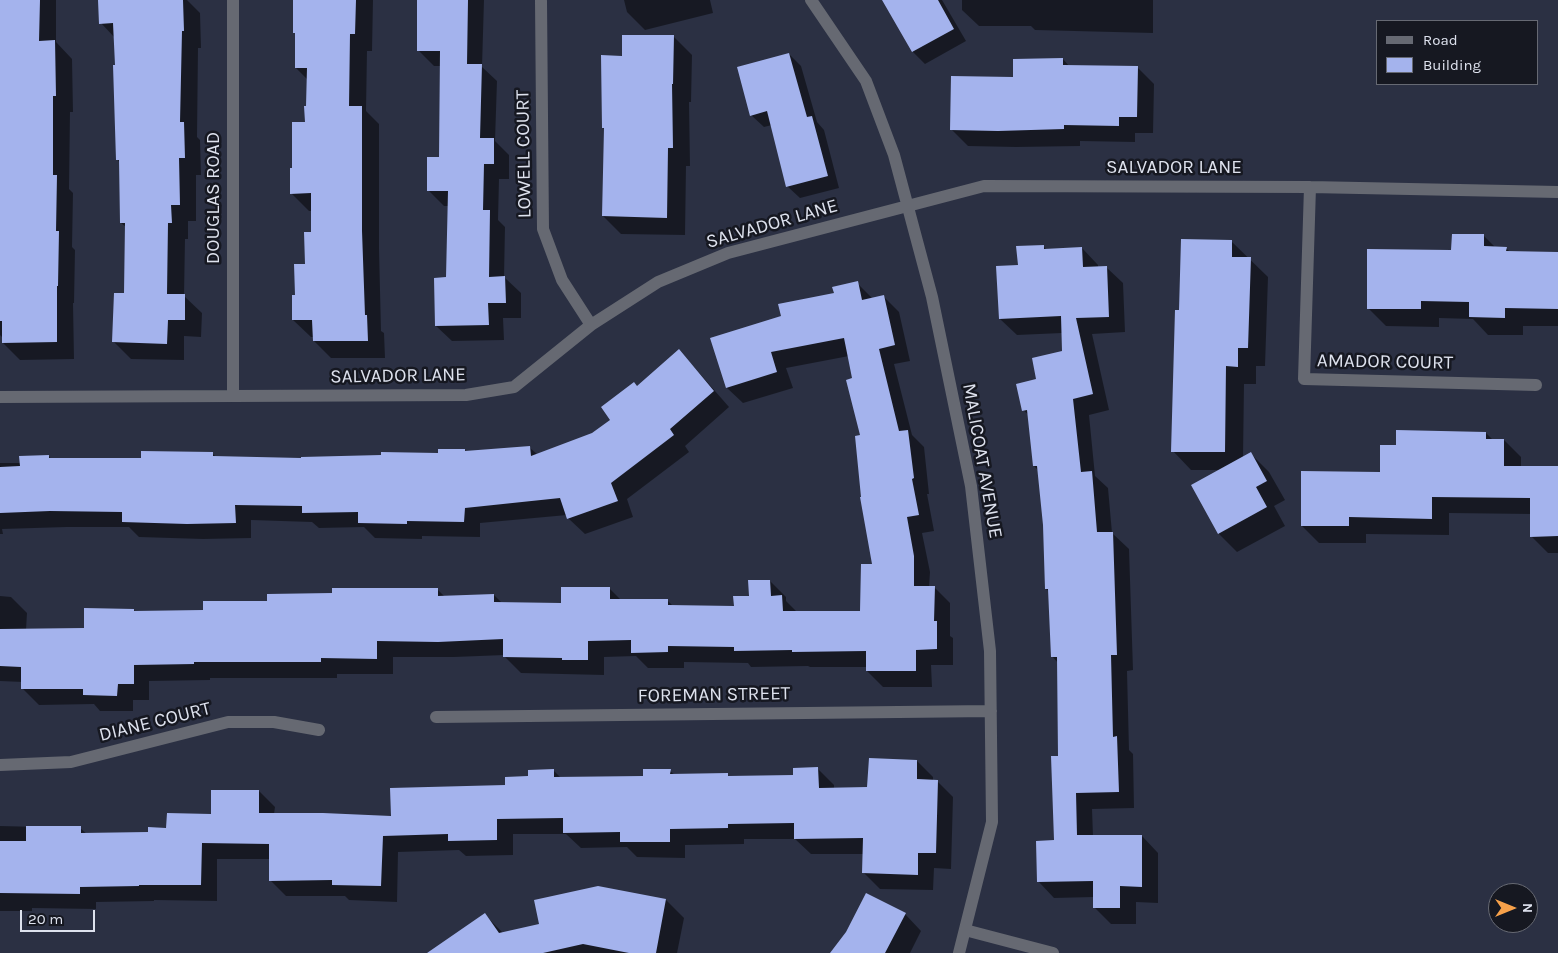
<!DOCTYPE html>
<style>
body{margin:0}
#map{position:relative;width:1558px;height:953px;overflow:hidden;background:#2b3043;font-family:Karla,sans-serif}
canvas{display:block}
.legend{position:absolute;left:1376px;top:20px;width:162px;height:65px;box-sizing:border-box;background:#161821;border:1px solid #666973;margin:0;padding:6px 9px;list-style:none;font-size:15px;color:#dee2ee}
.legend li{display:flex;align-items:center;gap:10px;height:25px}
.legend b{width:25px;border:1px solid #666973}
.north{position:absolute;left:1488px;top:883px;width:50px;height:50px;box-sizing:border-box;background:#161821;border:1px solid #666973;border-radius:50%;rotate:90deg;font-size:14px;font-weight:700;line-height:20px;text-align:center;color:#dee2ee}
.north::after{content:'';display:block;margin:auto;width:18px;height:22px;background:#f7a14a;clip-path:polygon(50% 0,100% 100%,50% 72%,0 100%)}
.scale{position:absolute;left:20px;top:910px;width:75px;height:22px;box-sizing:border-box;border:2px solid #dee2ee;border-top:0;padding-left:6px;font-size:15px;line-height:18px;white-space:nowrap;color:#dee2ee;-webkit-text-stroke:4px #161821;paint-order:stroke}
</style>
<div id="map">
<canvas width="1558" height="953"></canvas>
<ul class="legend">
<li><b style="height:6px;background:#666972"></b>Road</li>
<li><b style="height:14px;background:#a4b3ed"></b>Building</li>
</ul>
<div class="north">N</div>
<div class="scale">20 m</div>
</div>
<script>
const c = document.querySelector('canvas').getContext('2d');
c.lineJoin = 'round';
function fill(path, color) { c.fillStyle = color; c.fill(path, 'evenodd'); }
function strokePath(path, color, width, dash) { c.strokeStyle = color; c.lineWidth = width; c.lineCap = dash ? 'butt' : 'round'; c.setLineDash(dash || []); c.stroke(path); }
function label(font, color, halo, rows, align = 'center') {
  c.font = font + ' Karla,sans-serif'; c.lineWidth = 5; c.setLineDash([]); c.textBaseline = 'middle'; c.strokeStyle = halo; c.fillStyle = color; for (const [text, x, y, turn = 0] of rows) {
    c.save(); c.translate(x, y); c.rotate((+turn || 0) * Math.PI / 180); c.textAlign = isNaN(turn) ? turn : align; if (halo) c.strokeText(text, 0, 0); c.fillText(text, 0, 0); c.restore();
  }
}
const shadow = new Path2D(`
 M0 0H56V42L72 59 73 112H70L69 189 73 193 72 247 75 250 74 303H73L74 359 20 360 3 343 2 337 0 335Z
 M100 0H187L200 13 201 48H198L197 137 200 140 201 175H196V221H188V239H185L184 296 202 313 201 337 184 336V360L131 359 114 342 125 294 126 227 121 223 120 163 117 159 115 38 101 23Z
 M295 0H373L372 51H367L366 111 379 124V249L381 331 384 333 385 358H331L314 341V337H311L293 320 296 296 306 265 313 233 312 211H309L291 193 294 169 306 123 308 80 296 68Z
 M419 0H484L482 67 497 81 495 141 509 155V179H499L498 220 505 227 504 277 521 293V318H503L504 340 452 341 436 326 447 279 448 206H444L428 190 440 159 441 66H434L418 50Z
 M624 0H710L713 13 645 30 627 12Z
 M898 0H942L966 41 925 64 913 52 887 6Z
 M962 0H1153V33L1035 30 1031 26H979L962 10Z
 M673 36 692 55 691 102H689L690 166H686L685 235 621 234 603 216 605 129 603 128 623 57Z
 M789 54 801 66 817 122 824 130 839 188 800 198 787 186 772 125 764 127 751 115Z
 M1063 59 1069 66 1137 67 1154 84 1153 133H1135V142L1080 141V146L1016 147 968 146 951 129 1014 79Z
 M1484 236 1496 248H1506L1510 252 1558 253V326H1523V335H1488L1473 319 1439 318V327L1386 326 1368 308 1453 251Z
 M1231 241 1268 277 1265 366H1256V384H1244L1243 458 1251 454 1269 472 1285 500 1274 506 1285 526 1237 552 1219 534 1193 486 1222 470H1191L1173 451 1180 311Z
 M1043 246 1047 250 1082 248 1098 265V267H1106L1123 283 1125 332 1092 334 1109 410 1089 415 1095 476 1108 488 1112 533 1129 549 1133 670 1127 671 1129 750 1133 754 1134 808 1092 809 1093 836H1142L1158 853V903L1136 902V924H1111L1094 907V897L1054 898 1038 881 1056 842 1060 757 1058 663 1052 656 1050 592 1046 589 1044 525 1039 471 1034 466 1029 415 1023 410 1038 380 1063 352 1062 333 1017 335 1000 319 1019 266Z
 M857 283 873 299 883 296 899 312 910 361 894 364 912 435 924 447 929 494H927L934 531 922 533 930 572 929 587H934L950 603V636L953 638V665H931L932 687H883L867 671V667H810L808 666 751 667 748 663 684 662V668H648L636 656 604 657V675L521 673 505 657V655L454 657H393V674H337V678H210V680L149 681V700H133V711H100L94 704 39 705 23 689V682L0 681V596L11 597 27 613 26 630 85 629 134 610 136 613 204 611 333 594 437 589 445 597 494 595 502 603 563 604 609 588 622 601H668L673 606 735 607 750 597 770 581 786 597V601L797 612H862L874 565 861 436 854 379 849 356 786 368 793 388 743 403 727 388 782 316Z
 M678 351 694 367 729 407 685 446 689 452 627 499 633 517 585 534 569 519 567 515 480 523V537L422 536V539L375 538 364 527 319 528 312 522 251 520V538L203 539 139 537 129 527H67L2 529 3 534H0V463H21L49 456 51 459H142L212 453 216 457 302 459 439 454 465 450 467 453 529 447 538 455 593 434 612 420 637 387Z
 M1486 433 1493 440H1504L1521 457V467H1558V553H1548L1531 536V514L1449 513V535L1366 534V543H1319L1302 526 1381 473 1397 446Z
 M917 761 933 777V781H937L953 797 951 869 934 868 933 890 880 889 864 873V854H811L795 839H744V844L685 845V858L637 857 627 847 581 848 566 834H513V855L466 856 459 850 398 852 397 902 349 900 345 896H286L270 880V859H217V901L154 900V901L96 902V909L32 908V911H0V826L80 828 87 834 149 833 168 829 212 815 259 791 275 807 274 814 392 817 506 786 529 777 554 771 562 779 644 777 670 771 675 775H727L730 777 794 776 818 769 834 785V789L869 788Z
 M666 900 684 918 677 953H450L485 915 503 933Z
 M905 914 921 931 910 953H832Z`);
const building = new Path2D(`
 M0 0H40L39 41 55 40 56 96H53V175H57L56 231H59L58 286H57V342L2 343V321H0Z
 M98 0H183L184 31H182L180 122H184L185 158H179L180 205H171L172 223H168L167 294H185V320H168L167 344 112 342 114 293H124L125 223H120L119 160H116L113 65H115L113 23 99 24Z
 M293 0H356L355 34H350L349 106H362V231L365 315H367L368 341H313L312 320H292V295H295L294 264H305L304 232H311V193L290 194V168H292V122H305L304 106H306L307 68H295V33H293Z
 M417 0H468L467 64H482L480 138H494V164H484L483 210H490L489 277 505 276 506 303H488L489 325 435 326 434 278 446 277 448 191H427V157H439L440 51H417Z
 M882 0H938L954 29 912 52Z
 M622 35H674L673 84H672L673 148H668L667 218 602 216 604 128H602L601 55 622 56Z
 M789 53 807 117 812 116 828 176 786 187 767 111 750 116 737 67Z
 M1063 58V65L1138 66 1137 117H1119V126L1064 125V129L998 131 950 130 951 76 1013 77V59Z
 M1452 234H1484V246L1507 247 1506 251 1558 252V309L1505 308V318L1469 317V302L1421 301V309H1367V249L1451 250Z
 M1181 239 1232 240V257H1251L1248 348H1238V367L1226 366 1225 452H1171L1175 310H1179Z
 M1044 245V249L1082 247 1083 267 1107 266 1109 317 1076 318 1093 394 1073 399 1081 472 1092 471 1097 532H1113L1117 655H1111L1113 737 1117 736 1119 792 1076 793 1077 835H1142V887L1120 886V908H1093V881L1037 882 1036 841 1054 840 1051 756H1058L1057 657H1051L1048 589H1045L1043 525 1037 466H1033L1027 410 1022 411 1016 384 1036 379 1032 358 1062 351 1061 316 999 319 996 266 1018 265 1016 246Z
 M858 281 862 300 884 295 895 345 879 349 899 431 908 430 914 478 912 479 919 515 907 517 914 556V586H935L934 621H937V649L916 650V671H866V651L792 652V650L734 651V647L668 646V652L631 653V640L588 641V660H562V658L503 657V639L438 642 377 641V659L321 658V662H194V664L134 665V684H118L117 696 83 695V689H21V667L0 666V629L84 628V608L134 609V611L203 610V601H267V594L332 593V588H438V596L494 594V602L561 603V587H610V599H668V605L734 606 733 596H749L748 580H770L771 596 782 595 783 611H860L861 564H872L860 497H861L855 436 860 435 846 380 852 378 844 338 771 352 777 372 726 388 710 338 781 316 778 304 834 293 832 287Z
 M679 349 714 391 670 429 674 435 611 483 618 501 567 519 560 498 465 508 464 522 407 521V524L358 523V512L302 513V506L235 505 236 523 187 524 122 522V512L50 511 0 513V467L20 466 19 456 49 455V458H141V451L213 452V456L301 458V457L381 455V452L438 453V449H465V451L530 446 531 456 592 433 610 420 601 407 634 382 637 386Z
 M1396 430 1486 432V439H1504V466H1558V536L1530 537V498L1432 497V519L1349 517V526H1301V471L1380 472V445H1396Z
 M1251 452 1267 481 1256 487 1267 507 1218 534 1191 485Z
 M869 758 917 760V779L938 780 936 853H918V875L862 873 863 838 794 839V823L728 824V828L670 829V842H620V832L563 833V818L497 819V840L448 841V834L383 836 381 886 332 885V880L269 881V844L202 843 201 885H139V886L80 887V894L0 893V841H26V826H81V833L148 832V827L166 828 167 813 211 814V790H259V813H323L391 816 390 788 505 785V777L528 776V770L554 769V777L643 776V769H671L670 774 728 773V776L793 775V768L818 767 819 788 867 787Z
 M598 886 666 899 656 953H629L583 944 543 953H427L485 913 499 933 539 924 534 900Z
 M866 893 906 913 885 953H830L846 932Z`);
const minor = new Path2D(`
 M233 0V396
 M811 0 866 81 894 155 932 297 971 486 990 651 992 822 959 953
 M541 1 543 229 562 280 591 325
 M1310 187 1304 379 1536 385
 M0 397 466 395 514 387 591 325 658 282 728 253 984 186 1310 187 1558 192
 M436 717 991 711
 M0 765 71 762 228 722H274L319 730
 M965 930 1053 953`);
const streetNames = [
 ["LOWELL COURT",524,154,-91],
 ["SALVADOR LANE",1174,168],
 ["DOUGLAS ROAD",214,198,-90],
 ["SALVADOR LANE",772,224,-16],
 ["AMADOR COURT",1385,362,1],
 ["SALVADOR LANE",398,376,-1],
 ["MALICOAT AVENUE",982,461,80],
 ["FOREMAN STREET",714,695,-1],
 ["DIANE COURT",155,722,-14]
];
fill(shadow, '#0007');
fill(building, '#a4b3ed');
strokePath(minor, '#666972', 12);
label('19px', '#dee2ee', '#161821', streetNames);
</script>
